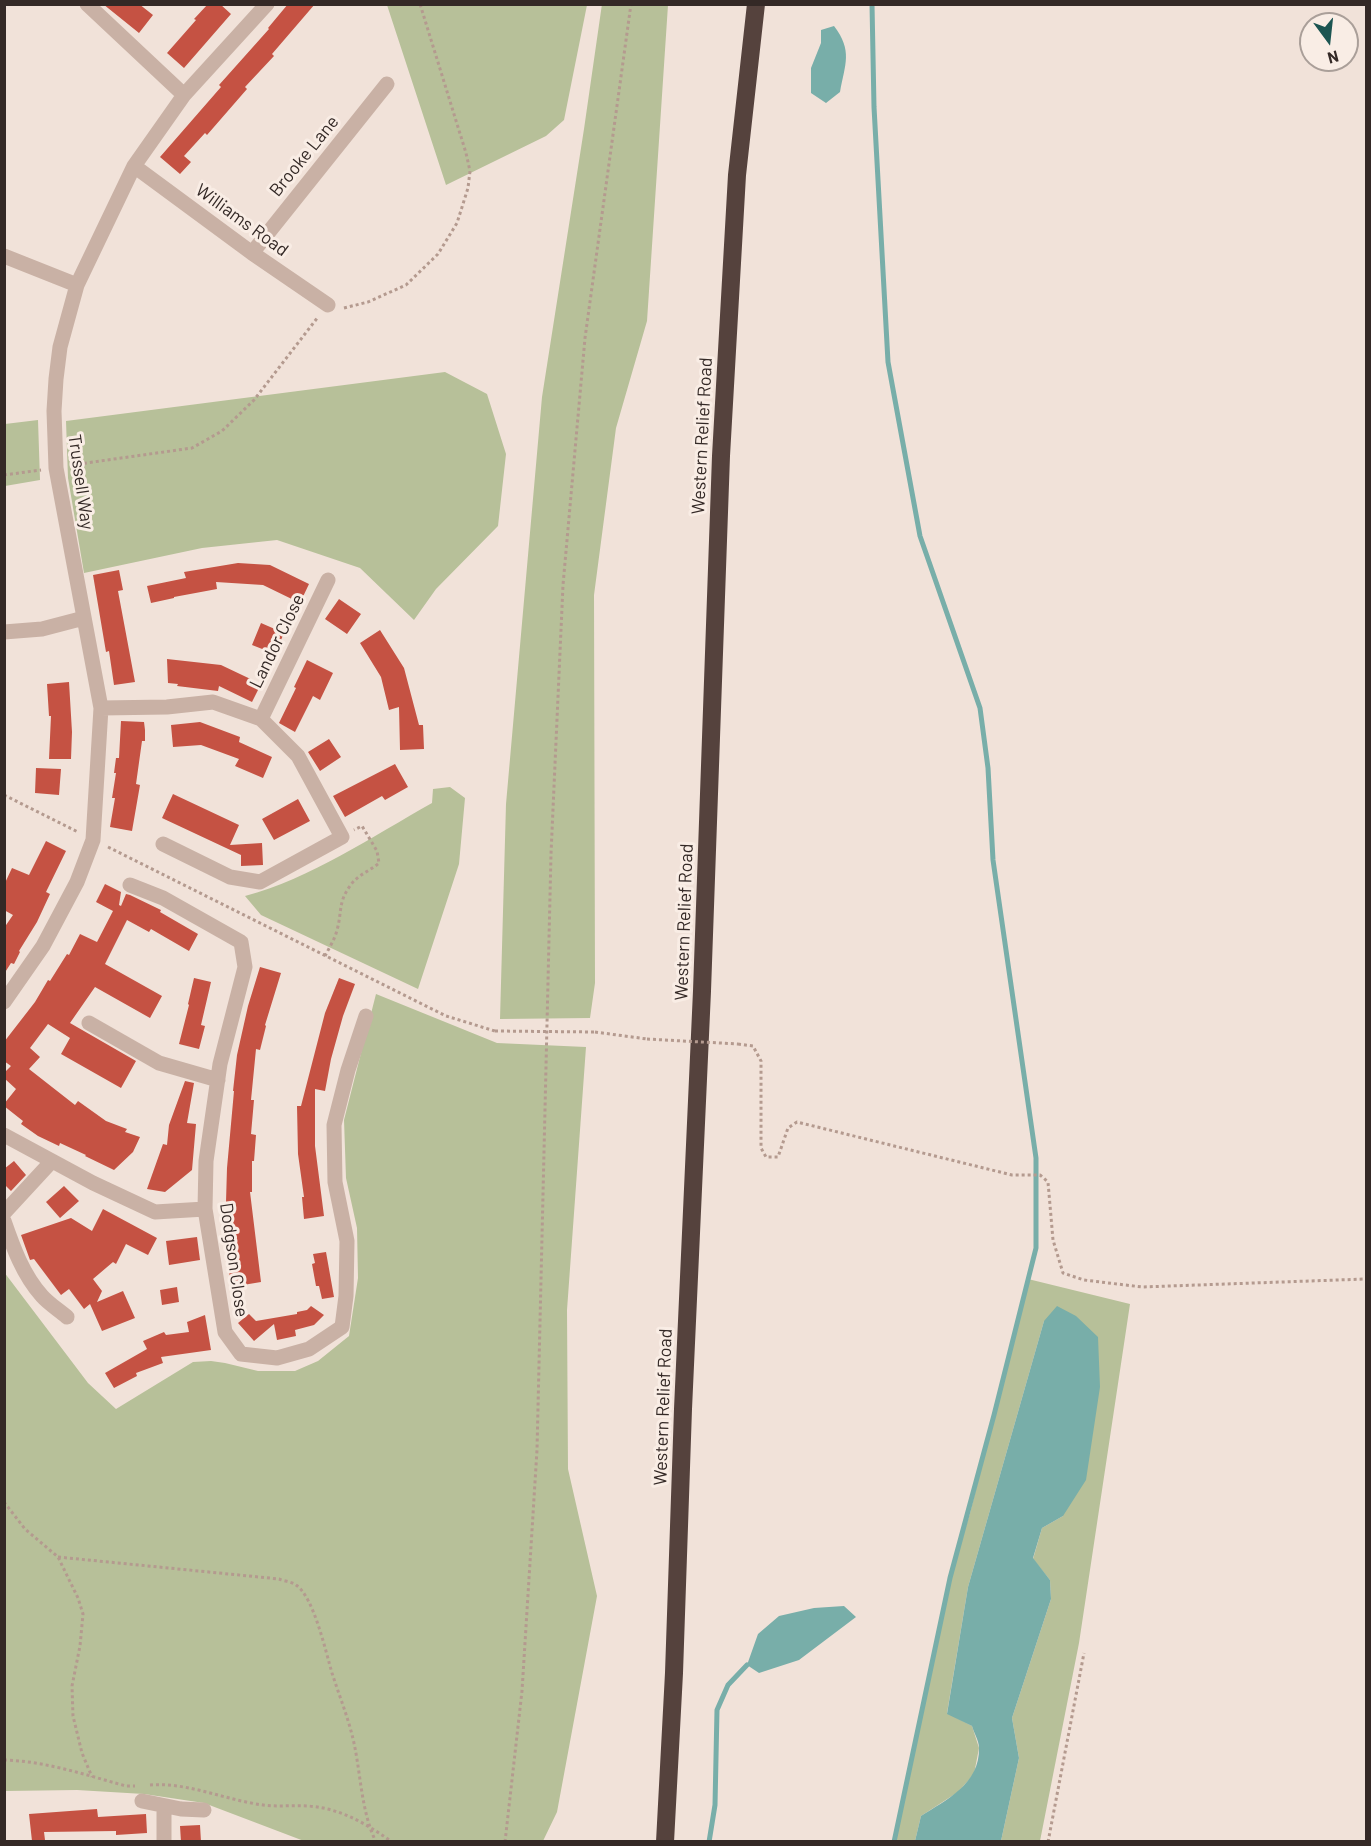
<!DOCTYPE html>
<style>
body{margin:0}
#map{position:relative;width:1371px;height:1846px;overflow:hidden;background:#f1e2d9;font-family:Barlow,sans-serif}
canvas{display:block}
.frame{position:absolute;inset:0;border:6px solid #342926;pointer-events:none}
.north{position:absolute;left:1299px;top:12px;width:60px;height:60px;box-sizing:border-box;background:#f9ede5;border:2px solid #aa9f99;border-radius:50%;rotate:165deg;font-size:16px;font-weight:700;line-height:24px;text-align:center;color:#342926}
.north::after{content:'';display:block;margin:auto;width:21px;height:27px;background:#1c5552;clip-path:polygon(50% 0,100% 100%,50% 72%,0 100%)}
</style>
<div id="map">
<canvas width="1371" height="1846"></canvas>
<div class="frame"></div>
<div class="north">N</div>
</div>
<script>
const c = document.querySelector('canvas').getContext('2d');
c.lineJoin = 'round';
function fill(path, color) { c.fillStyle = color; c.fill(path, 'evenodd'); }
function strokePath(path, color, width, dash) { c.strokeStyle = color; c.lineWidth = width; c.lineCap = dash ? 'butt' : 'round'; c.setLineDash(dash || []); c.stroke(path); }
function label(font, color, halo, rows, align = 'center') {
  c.font = font + ' Barlow,sans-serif'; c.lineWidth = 6; c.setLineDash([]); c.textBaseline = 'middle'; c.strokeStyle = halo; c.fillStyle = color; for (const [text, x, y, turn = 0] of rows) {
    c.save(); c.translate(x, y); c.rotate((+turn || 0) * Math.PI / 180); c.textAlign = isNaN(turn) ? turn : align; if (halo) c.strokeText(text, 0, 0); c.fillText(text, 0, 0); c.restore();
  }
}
const green = new Path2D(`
 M602 4 668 5 647 321 616 428 594 595 595 983 590 1018 500 1019 506 804 542 397 584 129Z
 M387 5H587L564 120 546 136 446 185Z
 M445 372 487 394 506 454 498 526 436 589 414 620 360 568 277 540 202 548 84 573 68 478 66 421Z
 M38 420 40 480 5 486V424Z
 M450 787 465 798 459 864 418 989 261 915 245 896C310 879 373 836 432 803L433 789Z
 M376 994 497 1043 586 1047 567 1310 568 1469 597 1596 557 1812 543 1841H304L204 1803 144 1794 77 1790 5 1791 4 1272 88 1383 116 1409 193 1362 211 1361 225 1363 258 1371H295L318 1361 349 1336 358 1278 357 1228 346 1178 344 1120Z
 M1028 1279 1130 1304 1079 1643 1040 1841H1001L1019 1758 1012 1718 1051 1599 1050 1580 1033 1559 1042 1528 1063 1516 1044 1321 968 1587 947 1713 972 1726 979 1748 974 1774 958 1792 921 1816 915 1841 894 1842 950 1578 970 1513Z`);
const water = new Path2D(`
 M834 26C853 51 845 64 840 92L826 103 811 93V68L821 43V30Z
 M1057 1306 1076 1316 1098 1337 1100 1387 1086 1480 1063 1516 1042 1528 1033 1558 1050 1580 1051 1599 1012 1718 1019 1758 1001 1841H915L921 1816C946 1800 980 1784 979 1748 979 1741 974 1733 972 1726L947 1714 968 1587 1044 1321Z
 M844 1606 856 1617 799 1660 759 1673 747 1665 758 1634 779 1616 814 1608Z`);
const stream = new Path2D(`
 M872 4 874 107 888 362 920 536 980 708 988 768 993 860 1036 1158V1248L994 1415 950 1578 894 1842
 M709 1842 715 1805 717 1710 728 1685 747 1665`);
const building = new Path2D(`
 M103 4H139L153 15 139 33Z
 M208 4H220L231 14 184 68 167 53 196 20 194 19Z
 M288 4H315L272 54 274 56 245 87 247 89 207 135 205 133 184 156 191 162 180 174 160 157 221 87 219 85 269 29 268 28Z
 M238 563 270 565 309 584 300 603 263 585 216 582 217 589 174 597V598L151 603 147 586 186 578 184 572Z
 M119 570 123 590 118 591 135 682 114 685 109 651 106 652 93 575Z
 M339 599 361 614 347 634 325 619Z
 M261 623 284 633 275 654 252 645Z
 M380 630 404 668 419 725H423L424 749 400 750 399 707 389 710 381 677 360 643Z
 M167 659 221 665 261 684 252 702 219 686 218 691 177 686 178 684 168 683Z
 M307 660 333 673 320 700 313 696 295 732 279 723 296 688 294 687Z
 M69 682 72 732 71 759H49L51 716H49L47 684Z
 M121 721 144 722 145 730V741H142L136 784 140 785 132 831 110 827 115 798H112L116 773H114L116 758H119Z
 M200 722 240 737 239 742 272 757 263 778 235 766 239 759 201 745 173 747 171 725Z
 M329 739 341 757 320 771 308 752Z
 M395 764 408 787 385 800 382 796 345 817 333 796Z
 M36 768 61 769 59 795 35 793Z
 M173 794 239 825 230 845 262 843 263 865 241 866V855L162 818Z
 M298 799 310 821 274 840 262 819Z
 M46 841 66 851 46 892 50 894 37 922 19 951 20 952 14 964 11 963 4 974V928L13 915 4 910V885L12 868 29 875Z
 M105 884 121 892 119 905 121 906 126 894 130 895 161 910 160 912 198 934 189 951 151 929 149 932 127 920 105 964 162 996 150 1018 95 987 70 1023 136 1061 121 1088 61 1054 70 1038 48 1024 30 1048 40 1057 29 1069 75 1105 78 1101 106 1121 127 1129 125 1132 140 1137 133 1152 114 1170 85 1156 86 1155 60 1143 59 1146 38 1136 21 1124 23 1121 4 1106V1104L16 1089 4 1078V1073L11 1066 4 1061V1042L35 1002 48 980 50 981 67 954 69 955 80 934 97 942 113 911 96 902Z
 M260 967 281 973 265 1025 266 1026 260 1050 256 1049 251 1100H254L251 1134 256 1135 254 1161H252V1192H250L261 1282 231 1287 228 1263 233 1262 226 1202 227 1168 234 1091H233L237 1055 248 1006Z
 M194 978 211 982 201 1025 205 1026 199 1049 179 1044 189 1005 188 1004Z
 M339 978 355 984 343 1016 331 1059 325 1091 315 1089V1146L324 1216 304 1219 302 1197H304L298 1154 297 1106H301L325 1013Z
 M185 1081 194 1083 187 1123 196 1124 192 1170 165 1192 147 1189 163 1144 167 1145 169 1125Z
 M14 1161 26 1175 11 1191 4 1184V1169Z
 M64 1186 79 1201 60 1218 46 1202Z
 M103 1209 157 1238 148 1255 126 1244 116 1264 113 1262 93 1279 102 1291 97 1302 123 1291 135 1318 102 1331 90 1304 84 1309 69 1289 61 1295 34 1259 30 1260 21 1235 71 1218 92 1231Z
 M197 1237 200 1260 169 1265 166 1241Z
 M326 1252 334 1297 322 1299 319 1286H316L312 1264 315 1263 313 1254Z
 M177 1287 179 1302 162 1305 160 1290Z
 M311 1306 324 1315 314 1325 295 1330 296 1336 277 1340 274 1324 254 1341 238 1323 249 1314 256 1321 297 1314V1312L307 1310Z
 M205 1315 211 1350 161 1357 163 1363 136 1373 137 1376 114 1388 105 1373 147 1349 143 1341 164 1332 166 1335 189 1332 187 1322Z
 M97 1809 98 1817 146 1814 147 1833 116 1835V1831L44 1832 45 1840 32 1841 29 1814Z
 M200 1825 201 1842H181L180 1826Z`);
const path = new Path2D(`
 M344 308 368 302 406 285 438 254 457 223 468 188 470 171 466 153 420 4
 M72 465 192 448 222 431 254 400 318 317
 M4 475 41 470
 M4 795 78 832
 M108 847 446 1016 495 1031
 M325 956C329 948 335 939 337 930 342 913 338 902 350 886 357 875 370 871 379 863L377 851 362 826 354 830
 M595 1032 647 1039
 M738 1044 753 1046 761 1061V1148L766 1157H778L788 1128 797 1122 1012 1175H1040L1048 1182 1053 1240 1063 1273 1084 1280 1142 1287 1366 1279
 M4 1502 25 1529 58 1557 78 1598 83 1614 80 1646 72 1686 73 1716 82 1753 92 1777
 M58 1557 279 1579C284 1581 292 1582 296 1585 314 1597 326 1653 332 1673 340 1698 350 1722 355 1748 361 1779 362 1813 376 1842
 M4 1760C45 1761 86 1775 126 1786H135
 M150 1785C188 1782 225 1800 263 1805 278 1807 293 1805 308 1806 340 1808 367 1824 392 1842
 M505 1842 522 1691 537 1450 551 854 563 585 585 338 631 4
 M1048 1842 1084 1653`);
const minor = new Path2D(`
 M87 4 184 95
 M134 166 252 253 328 305
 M252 253 387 84
 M4 256 77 285
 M4 632 42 629 84 618
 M101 708 167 707 213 702 261 719 298 756 342 837 260 882 230 877 163 844
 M261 719 328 580
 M130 885 163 898 241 942 245 967 220 1064 206 1161 205 1209 225 1332 241 1354 277 1358 309 1349 342 1327 346 1296 347 1241 335 1182 334 1125 348 1070 366 1016
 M4 1002 43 946 77 882 93 840 101 708 56 468 54 411 56 379 60 347 77 285 134 166 184 95 267 4
 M89 1023 159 1063 218 1080
 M4 1135 93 1183 155 1212 205 1209
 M4 1213 52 1161
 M4 1221C13 1247 23 1275 42 1296 49 1304 59 1310 67 1317
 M142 1801 181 1809 204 1810
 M164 1842V1806`);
const highway = new Path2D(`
 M665 1842 674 1673 683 1409 702 991 721 456 737 175 756 4`);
const pathBridge = new Path2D(`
 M495 1031 595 1032
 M647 1039 738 1044`);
const streetNames = [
 ["Brooke Lane",304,156,-51],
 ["Williams Road",242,220,36],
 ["Western Relief Road",702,436,-87],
 ["Trussell Way",81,482,82],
 ["Landor Close",277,641,-64],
 ["Western Relief Road",684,922,-88],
 ["Dodgson Close",234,1260,82],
 ["Western Relief Road",663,1407,-88]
];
fill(green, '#b7c099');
fill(water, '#78aea9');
strokePath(stream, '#78aea9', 5);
fill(building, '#c55243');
strokePath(path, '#b49a8f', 3, [3, 3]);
strokePath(minor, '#c9b1a5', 15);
strokePath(highway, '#55423d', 18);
strokePath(pathBridge, '#b49a8f', 3, [3, 3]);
label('18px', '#342926', '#f9ede5', streetNames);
</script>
